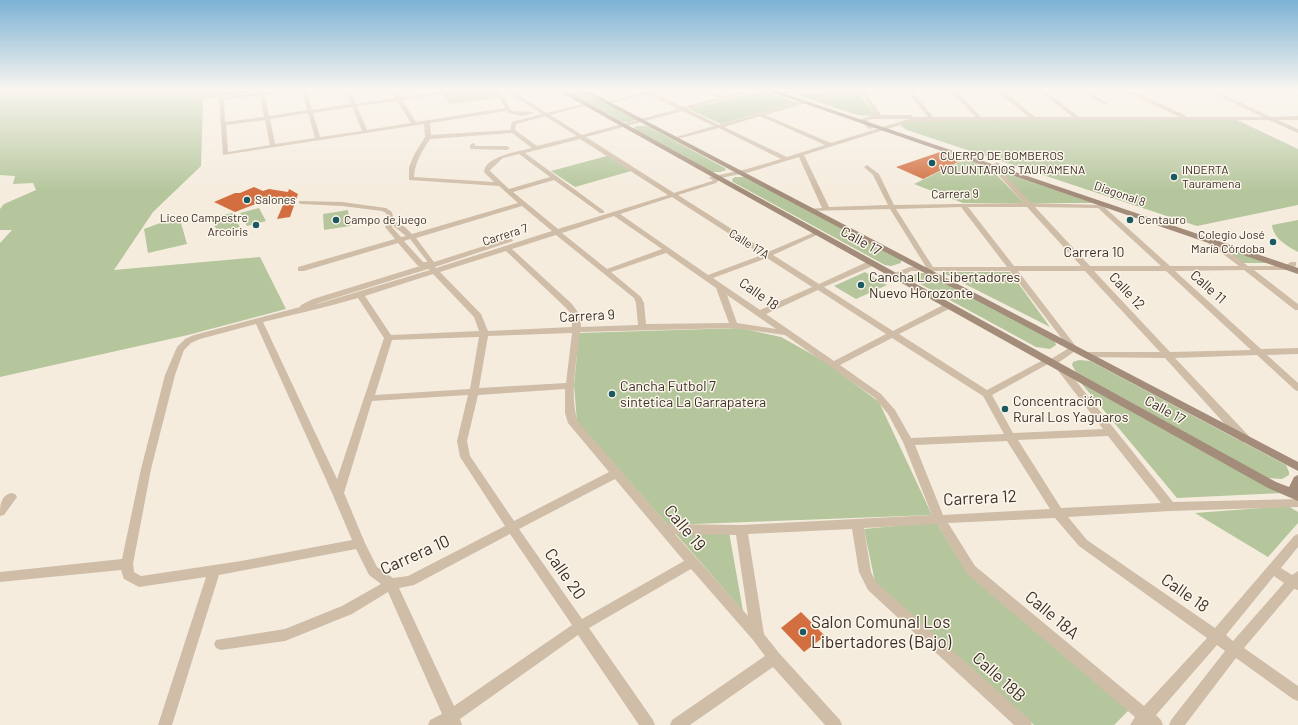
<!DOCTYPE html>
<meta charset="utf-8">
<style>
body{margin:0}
canvas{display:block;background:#f5ecde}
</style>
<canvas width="1298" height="725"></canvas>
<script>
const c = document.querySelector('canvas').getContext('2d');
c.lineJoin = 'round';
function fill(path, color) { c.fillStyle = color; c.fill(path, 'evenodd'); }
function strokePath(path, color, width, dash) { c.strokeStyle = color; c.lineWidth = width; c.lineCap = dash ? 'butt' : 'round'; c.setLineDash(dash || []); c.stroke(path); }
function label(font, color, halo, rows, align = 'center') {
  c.font = font + ' Barlow,sans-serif'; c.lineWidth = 3; c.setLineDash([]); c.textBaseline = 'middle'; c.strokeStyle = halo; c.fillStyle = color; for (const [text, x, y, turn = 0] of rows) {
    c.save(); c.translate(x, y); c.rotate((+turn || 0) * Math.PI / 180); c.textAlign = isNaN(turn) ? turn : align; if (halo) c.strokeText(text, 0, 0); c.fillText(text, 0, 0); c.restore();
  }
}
const green = new Path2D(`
 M0 89H275L203 99 201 166 153 212 114 270 260 257 286 309 188 335 0 377V243L12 230H0V209L4 204 36 190 33 183 13 184 15 176 0 175Z
 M439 89H489L496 96 450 103Z
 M561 89H578L635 119V120L630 122H623Z
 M762 91 798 103 721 124 689 109Z
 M857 91 876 116 857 115 792 93Z
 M917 120H1237L1298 149V205L1197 226 907 130 901 126 904 123Z
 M636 126H647L725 168 726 170 720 172H712L635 130 634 129Z
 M607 156 631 171 575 187 551 171Z
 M965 159 990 168 1024 203H963L914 184Z
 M999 171 1093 203H1029Z
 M735 177H746L901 258V263L891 266 885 265 733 182 732 179Z
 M259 208 266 221 247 226 240 213Z
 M348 210 350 226 324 230 323 214Z
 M232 213 240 227 218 233 211 218Z
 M179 216 187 244 148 253 144 229Z
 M1298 220V252C1287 246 1273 238 1272 225Z
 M1220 245 1269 263H1242Z
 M865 272 887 285 856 299 834 286Z
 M941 272H1010L1050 327Z
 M917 273H927L1054 339 1056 345 1050 349 1036 347 913 280 914 275Z
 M740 328 781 337 824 361 879 402 932 515 668 525 577 422 574 385 579 333Z
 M1079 360 1090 361 1286 465 1289 472V475L1282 479 1268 478 1076 372 1072 365 1073 362Z
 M1081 383 1283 493 1177 498Z
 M1288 506 1298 512V523L1268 557 1195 513Z
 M936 522 967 573 1129 710 1114 725H1034L875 582 864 529Z
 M729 532 743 611 676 534Z`);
const building = new Path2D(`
 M940 152 962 160 923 179 896 167Z
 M254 187 263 191 269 189 288 192 289 189 298 194 290 217 277 219 286 198H271L235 212 214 202 235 193H240Z
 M801 612 825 636 804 652 781 628Z`);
const street = new Path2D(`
 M284 89H298L265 95 269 116 307 110 302 89H306L312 110 351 104 345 89H349L356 104 396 98 391 89H395L400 97 442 92V93L440 94 402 100 416 122 505 108 499 98 449 104 447 103 496 95 491 89H496L502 95 512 111C518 112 530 111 535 113L522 116 508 113 507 111 430 123 431 135 510 130 512 122 542 114 510 93 523 89H532L516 94 547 113 587 103V105L550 115 582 135 678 109 648 94 606 104 604 103 644 92 639 89H645L649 91 665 89 653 93 683 107 718 98 700 89H706L723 97 755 89H763L687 109 719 125 806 101V103L765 115 831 143 909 119H871L867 120 874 128 869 129 862 122 861 119 875 115 860 91 817 90 815 89H1128L1185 115V117H1263L1209 91 1140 90 1138 89H1212L1271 117 1298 116V120H1278L1298 129V133L1269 120 913 121 804 155 829 207 888 205 873 175 864 167 867 165 879 174 894 205 1024 203 990 166 997 162 1000 164 997 166 1031 203 1102 205 1170 266H1239L1208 243V239L1215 236 1219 238 1215 241 1248 266H1286L1290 262H1296V266L1288 270H1254L1298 304V310H1295L1244 270 1175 271 1261 349 1298 348V354L1267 355 1298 383V391L1295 390 1257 355 1175 358 1249 436 1250 439 1249 442H1241L1165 358 1083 357 1082 355 1086 352H1160L1085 271H1018L1078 349 1055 365 1048 364 992 395 1013 433 1103 429 1056 368 1058 366H1064L1173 502 1298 499V507L1170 511 1068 517 1087 540 1215 628 1294 536 1298 534V547L1281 568 1292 575 1298 571V590L1294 589 1244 648 1298 686V701L1293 699 1236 658 1185 725H1169L1171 720 1225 651 1217 645 1156 715 1161 720 1163 725H1130L1135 717 967 574 937 524 864 528 871 572 876 582 1030 720 1032 725H1014L868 590 859 572 852 529 748 534 764 634 779 653 840 720 842 725H825L773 667 690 725H670L672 720 765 656 753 640 691 569 589 628 653 720 655 725H639L578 635 460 719 462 725H428L430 720 442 714 388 592 352 614 285 641 221 650 216 648 214 644 216 640 285 629 342 606 381 584 369 575 356 549 219 575 172 725H158L206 577 139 587 124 579 121 570 0 582V572L122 559 141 469 165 375 177 347 185 339 194 335 300 307 301 305 313 299 420 266H418L398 243 304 271H298V267L395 239 385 227 388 222 386 213 382 211 342 206 301 204 299 203V201L342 202 386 208 392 212 394 221 405 227 412 234 518 203 499 186 409 180V167L414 155 425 137 424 124 223 155 219 98ZM1120 90H1122L1180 117H1079L1045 91H1082L1105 105 1107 104V103L1087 91ZM865 91 908 92 928 117H913L911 115H881ZM1039 91 1073 117H1035L1004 92ZM913 92H951L976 117H933ZM957 92H998L1029 117H981ZM260 95 264 117 225 122 224 100ZM397 101 411 123 367 130 357 106ZM352 107 362 131 320 137 313 113ZM682 111 714 126 673 138V140L719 128 781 159 747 169 710 177 709 178 713 180 712 181 674 193 586 137ZM308 113 315 138 275 144 270 119ZM545 116 577 136 537 146 515 130 516 124ZM760 116 825 145 787 157 724 127ZM265 120 270 145 228 152 226 125ZM512 133 532 148C520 151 485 156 484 172L494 182 414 177C415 162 422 151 430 139ZM580 139 668 195 558 229 513 192 554 180 600 213H604V211L525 153ZM519 154 550 177 509 189 490 171V170L503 158ZM799 157 822 208 808 209V211L890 209 926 267H910L892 274V278H898L911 271H1010L1069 348 1051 359H1045L987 390 899 334 951 308 952 306 951 304H945L893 331 824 287 875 265V261H869L819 284 773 255 819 234V232H815L768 252 678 195 716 183 721 178 750 172ZM672 197 762 255 708 275 620 214ZM522 206 552 231 436 268 435 267 513 241 512 239H506L434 262 416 238ZM961 207 1007 267H933L896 209ZM968 207H1027L1081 266H1014ZM1035 207 1098 208 1161 266H1090ZM614 216 662 249 607 269 562 233ZM392 225 406 236 401 237 392 227ZM556 235 634 298 636 303 638 325 581 327 580 315 572 304 512 249ZM410 239 427 261V262H423L404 241ZM506 251 566 308 572 315V327L488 331 481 314 440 272ZM666 253 716 288 729 323 646 324 644 303 641 297 611 272ZM767 258 812 287 760 310 713 278ZM428 269 430 270 314 305 319 303ZM1094 271H1166L1251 350 1170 352ZM433 274 474 317 479 331 391 335 365 296ZM818 290 886 334 834 361 766 314ZM727 295 776 329 737 323ZM358 298 384 338 337 479 263 322C295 314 327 307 358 298ZM256 324 332 493 352 540 241 561 141 576 134 572 133 564 151 469 175 375 184 350 191 343 200 339ZM734 328 785 335 875 398 888 414 903 442 932 515 741 525 667 524 578 422C569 394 577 360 580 332ZM572 333 566 383 479 388 488 336ZM479 337 470 389 375 395 392 340ZM892 338 983 396 1004 434 911 438 895 410 881 394 840 365ZM565 389V413L568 423 609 472 514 521 470 456 467 441 478 395ZM468 395 457 441 460 457 505 526 408 576 393 578 377 567 365 543 344 493 372 401ZM1108 436 1161 503 1061 508 1018 440ZM1007 441 1050 509 943 515 915 445ZM615 479 684 561 582 619 519 529ZM1055 518 1079 546 1207 638 1144 706 975 566 948 523ZM510 534 572 625 454 706 399 588 414 585ZM675 534 736 535 748 616ZM1274 576 1284 583 1233 641 1226 635Z
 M797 89H813L785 93 783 92Z
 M473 143 475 144V146H507L510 148 507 150 470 149V145Z
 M11 493 15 494 17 497 4 515 0 516C0 507 0 496 11 493Z`);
const secondary = new Path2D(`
 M555 89H562L1276 482 1289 487 1294 477 1298 475V501L1268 488Z
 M578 89H585L1298 462V471Z
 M762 89H771L1298 268V274Z`);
const markers = [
 [932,163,4,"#1a5862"],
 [1174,177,4,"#1a5862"],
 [247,200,4,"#1a5862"],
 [336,220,4,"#1a5862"],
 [1130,220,4,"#1a5862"],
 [256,225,4,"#1a5862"],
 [1273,242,4,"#1a5862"],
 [861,285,4,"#1a5862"],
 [612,394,4,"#1a5862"],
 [1005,409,4,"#1a5862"],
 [803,632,4,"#1a5862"]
];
const farPoinames = [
 ["CUERPO DE BOMBEROS",940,156],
 ["VOLUNTARIOS TAURAMENA",940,170],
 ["INDERTA",1182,170],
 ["Tauramena",1182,184],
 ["Salones",255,200],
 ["Liceo Campestre",248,218,"right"],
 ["Arcoiris",248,232,"right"],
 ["Campo de juego",344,220],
 ["Centauro",1138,220],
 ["Colegio José",1265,235,"right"],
 ["María Córdoba",1265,249,"right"]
];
const farStreetnames = [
 ["Carrera 9",955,194,-1],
 ["Diagonal 8",1120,194,19],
 ["Carrera 7",505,235,-18],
 ["Calle 17A",749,244,32]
];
const streetNames = [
 ["Calle 17",861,241,29],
 ["Carrera 10",1094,252],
 ["Calle 11",1208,287,42],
 ["Calle 12",1127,291,47],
 ["Calle 18",759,294,35],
 ["Carrera 9",587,316,-3],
 ["Calle 17",1165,410,29]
];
const poiNames = [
 ["Cancha Los Libertadores",869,277],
 ["Nuevo Horozonte",869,293],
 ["Cancha Futbol 7",620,386],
 ["sintetica La Garrapatera",620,402],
 ["Concentración",1013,401],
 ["Rural Los Yaguaros",1013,417]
];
const nearStreetnames = [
 ["Carrera 12",980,498,-3],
 ["Calle 19",685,528,50],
 ["Carrera 10",415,555,-24],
 ["Calle 20",565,574,55],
 ["Calle 18",1185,593,35],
 ["Calle 18A",1052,615,40],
 ["Calle 18B",999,677,42]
];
const nearPoinames = [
 ["Salon Comunal Los",811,622],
 ["Libertadores (Bajo)",811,642]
];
fill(green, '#b5c69c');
fill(building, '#d26e3f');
fill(street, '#cfbda8');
fill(secondary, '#a38c79');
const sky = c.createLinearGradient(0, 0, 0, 191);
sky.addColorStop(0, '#7cb2d4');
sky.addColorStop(0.47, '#faf6f0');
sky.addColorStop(1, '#faf6f000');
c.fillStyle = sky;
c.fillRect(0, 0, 1298, 191);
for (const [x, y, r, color] of markers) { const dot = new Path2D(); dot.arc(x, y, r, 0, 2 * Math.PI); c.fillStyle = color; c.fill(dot); strokePath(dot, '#fcf6eb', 1.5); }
label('12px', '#3b3029', '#fcf6eb', farPoinames, 'left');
label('12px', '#3b3029', '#fcf6eb', farStreetnames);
label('14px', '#3b3029', '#fcf6eb', streetNames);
label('14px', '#3b3029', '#fcf6eb', poiNames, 'left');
label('17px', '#3b3029', '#fcf6eb', nearStreetnames);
label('17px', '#3b3029', '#fcf6eb', nearPoinames, 'left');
</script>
